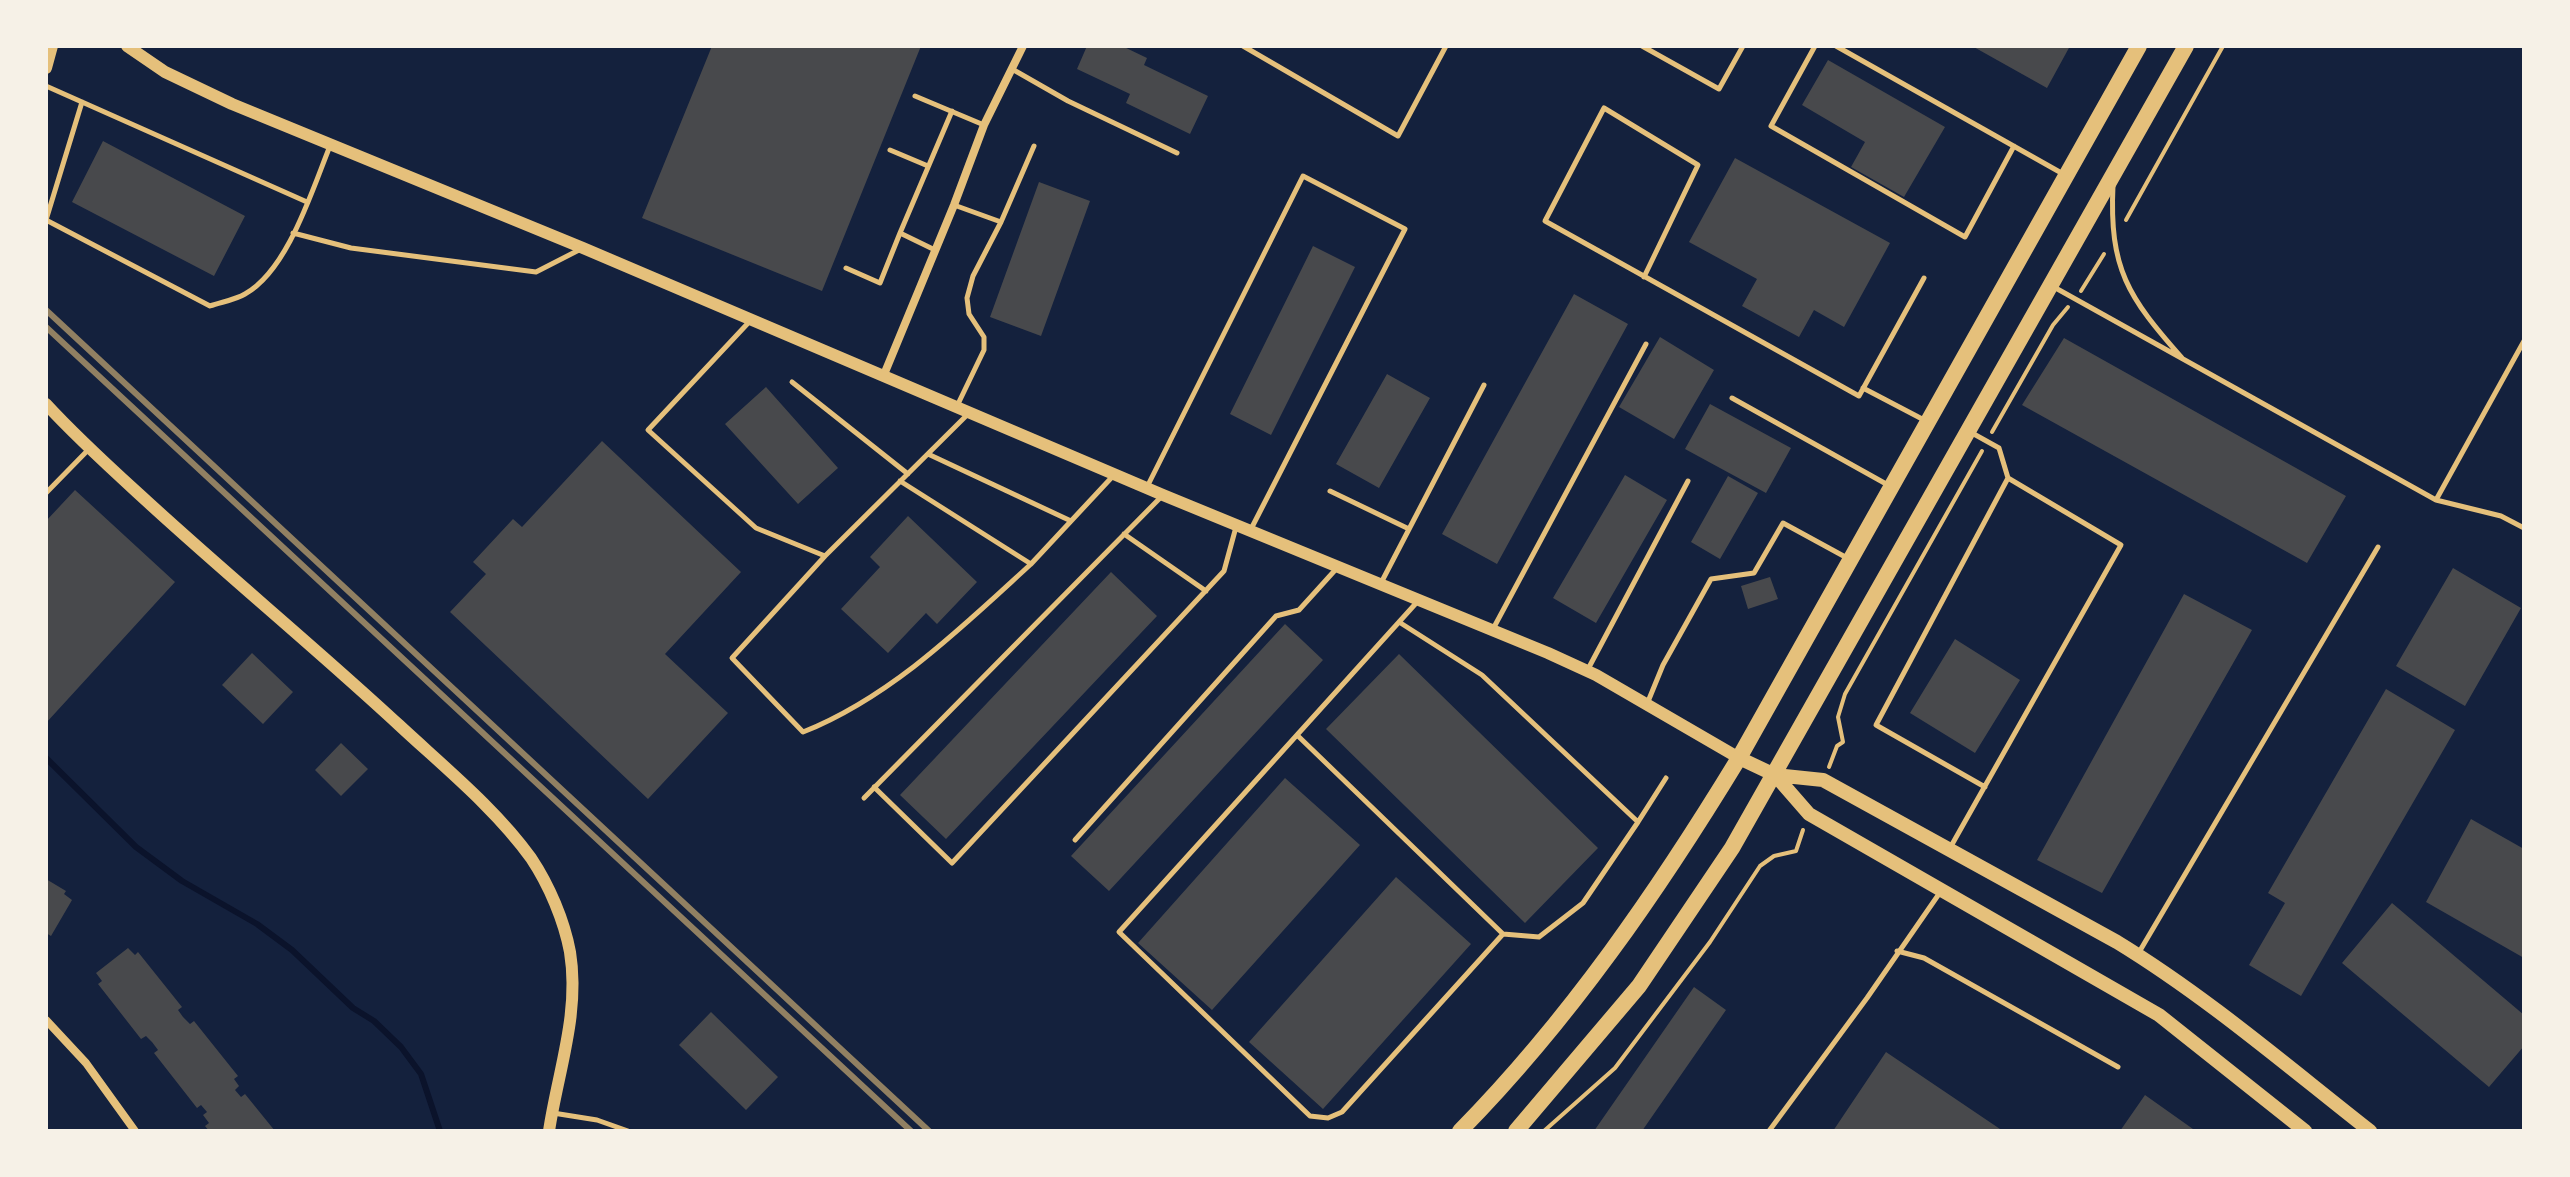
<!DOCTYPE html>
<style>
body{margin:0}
#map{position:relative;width:2570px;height:1177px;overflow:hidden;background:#14213d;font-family:"Source Sans 3",sans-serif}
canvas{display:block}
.frame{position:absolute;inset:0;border:48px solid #f6f1e7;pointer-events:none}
</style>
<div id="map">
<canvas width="2570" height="1177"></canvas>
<div class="frame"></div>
</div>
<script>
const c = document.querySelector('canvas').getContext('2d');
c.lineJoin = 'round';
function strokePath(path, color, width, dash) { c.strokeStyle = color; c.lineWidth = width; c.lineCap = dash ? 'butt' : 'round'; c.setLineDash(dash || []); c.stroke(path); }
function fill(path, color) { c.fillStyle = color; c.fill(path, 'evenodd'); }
const stream = new Path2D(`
 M46 758 136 847 182 881 257 924 292 950 353 1008 374 1021 401 1047 421 1074 440 1131`);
const building = new Path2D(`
 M712 46H921L822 291 642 218Z
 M1087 46H1122L1147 58 1144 65 1208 96 1190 134 1126 103 1130 94 1077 69Z
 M1972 46H2070L2047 88Z
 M1828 60 1945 127 1904 197 1851 167 1865 142 1802 105Z
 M103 141 245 216 214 276 72 202Z
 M1735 158 1890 243 1844 327 1814 310 1799 337 1742 306 1757 279 1689 242Z
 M1039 182 1090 201 1041 336 990 317Z
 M1313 246 1355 267 1271 435 1230 414Z
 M1574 294 1628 324 1497 564 1442 534Z
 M1660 337 1714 370 1674 439 1619 407Z
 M2064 338 2346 496 2307 563 2022 405Z
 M1387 374 1430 398 1379 488 1336 464Z
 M766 387 838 468 798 504 725 424Z
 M1710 404 1791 448 1766 493 1685 449Z
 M602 441 741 572 665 654 728 713 648 799 450 612 486 574 473 562 513 519 522 527Z
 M1625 475 1667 500 1596 623 1553 598Z
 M1728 476 1758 493 1720 559 1691 542Z
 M75 490 175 582 46 723V521Z
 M908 516 977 582 937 624 926 613 888 653 841 609 880 567 870 557Z
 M2453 568 2521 608 2465 706 2396 666Z
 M1111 572 1157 616 946 839 900 795Z
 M1770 577 1778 599 1748 609 1741 586Z
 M2184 594 2252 630 2102 893 2037 860Z
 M1285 624 1323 660 1109 891 1071 856Z
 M1955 639 2020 680 1975 753 1910 713Z
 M252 653 293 692 263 724 222 685Z
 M1399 654 1598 848 1525 923 1326 729Z
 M2386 689 2455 730 2301 996 2249 965 2285 903 2268 893Z
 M341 743 368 769 341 796 315 770Z
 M1285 778 1360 845 1212 1010 1138 943Z
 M2471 819 2524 849V958L2426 902Z
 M1396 877 1471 944 1323 1109 1249 1042Z
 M46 879 66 891 64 894 72 900 51 936 46 933Z
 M2392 903 2524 1015V1046L2489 1087 2342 963Z
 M128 948 135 955 138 952 182 1007 178 1010 183 1017 190 1024 194 1021 238 1076 234 1079 239 1086 235 1090 241 1097 245 1094 275 1131H209L205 1126 209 1123 203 1115 207 1112 201 1105 197 1108 154 1053 158 1050 152 1042 146 1036 141 1039 98 984 102 981 96 973Z
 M1694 987 1726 1010 1642 1131H1594Z
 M711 1012 778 1077 746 1110 679 1045Z
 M1886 1052 2003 1131H1833Z
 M2145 1095 2193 1129 2192 1131H2120Z`);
const path = new Path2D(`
 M2126 220 2223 46
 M2081 291 2104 254
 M1992 432 2053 325 2068 307
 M1829 767 1837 746 1843 742 1838 717 1845 694 1982 451
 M1544 1131 1615 1068 1710 942 1760 866 1774 856 1796 851 1803 830`);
const service = new Path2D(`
 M1243 46 1398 136 1446 46
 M1642 46 1719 89 1743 46
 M1815 46 1771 126 1965 237 2014 146
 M1836 46 2065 175
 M1012 69 1068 101 1177 153
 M46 86 307 202
 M915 96 984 125
 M890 150 928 166
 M2113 185C2109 269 2128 297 2182 358
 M954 205 1001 222
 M46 220 210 306C221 302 235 300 245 294 288 270 312 190 330 146
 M46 220 82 102
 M293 233 351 248 536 272 579 250
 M900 233 952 111
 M846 268 880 283 900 233 935 250
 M1644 277 1698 165 1604 108 1545 221 1859 396 1924 278
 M2052 286 2436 500 2524 341
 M750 321 648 430 756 528 825 556 967 415
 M792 382 908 474
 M1863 388 1926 421
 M1732 398 1888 485
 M958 404 984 350V337L969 314 967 298 973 276 1001 222 1034 146
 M928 454 1071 521
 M900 481 1031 564 1113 476
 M1147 487 1303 176 1405 229 1250 531
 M1330 491 1409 529
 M46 493 89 449
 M2436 500 2501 516 2524 528
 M1124 534 1206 591
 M825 556 732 658 803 732C891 697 962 627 1031 564
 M1381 583 1484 385
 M1418 601 1119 932 1310 1116 1328 1118 1342 1112 1503 934
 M1493 629 1646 344
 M1587 671 1688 481
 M1647 704 1663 665 1711 579 1754 573 1783 523 1849 559
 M1297 735 1503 934 1539 937 1583 903 1638 822 1482 675 1399 622
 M874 787 952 863 1224 571 1236 527
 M1985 787 1876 725 2008 478
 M864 798 1162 496
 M1638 822 1666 778
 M1075 840 1276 616 1299 610 1337 568
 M1950 848 2121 545 2008 478 1999 448 1972 433
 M1897 951 1924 958 2118 1067
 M2138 954 2378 547
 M553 1113 597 1120 628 1131
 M1769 1131 1867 998 1941 891`);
const minor = new Path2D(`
 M883 377 954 205 984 125 1023 46
 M46 1020 86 1063 135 1131`);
const tertiary = new Path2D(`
 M127 46 165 72 232 104 583 248 1163 495 1548 653 1596 675 1739 758
 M46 68 52 46
 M46 404C79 440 115 472 151 505 232 579 318 650 399 725 443 766 496 809 531 858 549 885 564 920 570 952 580 1014 558 1071 549 1131`);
const secondary = new Path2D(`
 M1739 758 1775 775 1823 780 2117 942C2207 997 2287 1066 2370 1131
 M1775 775 1809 814 2159 1015 2305 1131`);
const trunk = new Path2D(`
 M1460 1131C1570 1019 1658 891 1739 758L2139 46
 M1516 1131 1639 986 1732 848 2186 46`);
const rail = new Path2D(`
 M46 310 929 1131
 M46 327 911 1131`);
strokePath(stream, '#0b132b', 6);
fill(building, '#48494c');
strokePath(path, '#e5c07b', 4);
strokePath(service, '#e5c07b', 5);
strokePath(minor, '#e5c07b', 8);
strokePath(tertiary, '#e5c07b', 12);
strokePath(secondary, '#e5c07b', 14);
strokePath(trunk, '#e5c07b', 16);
strokePath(rail, '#918062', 6);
</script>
